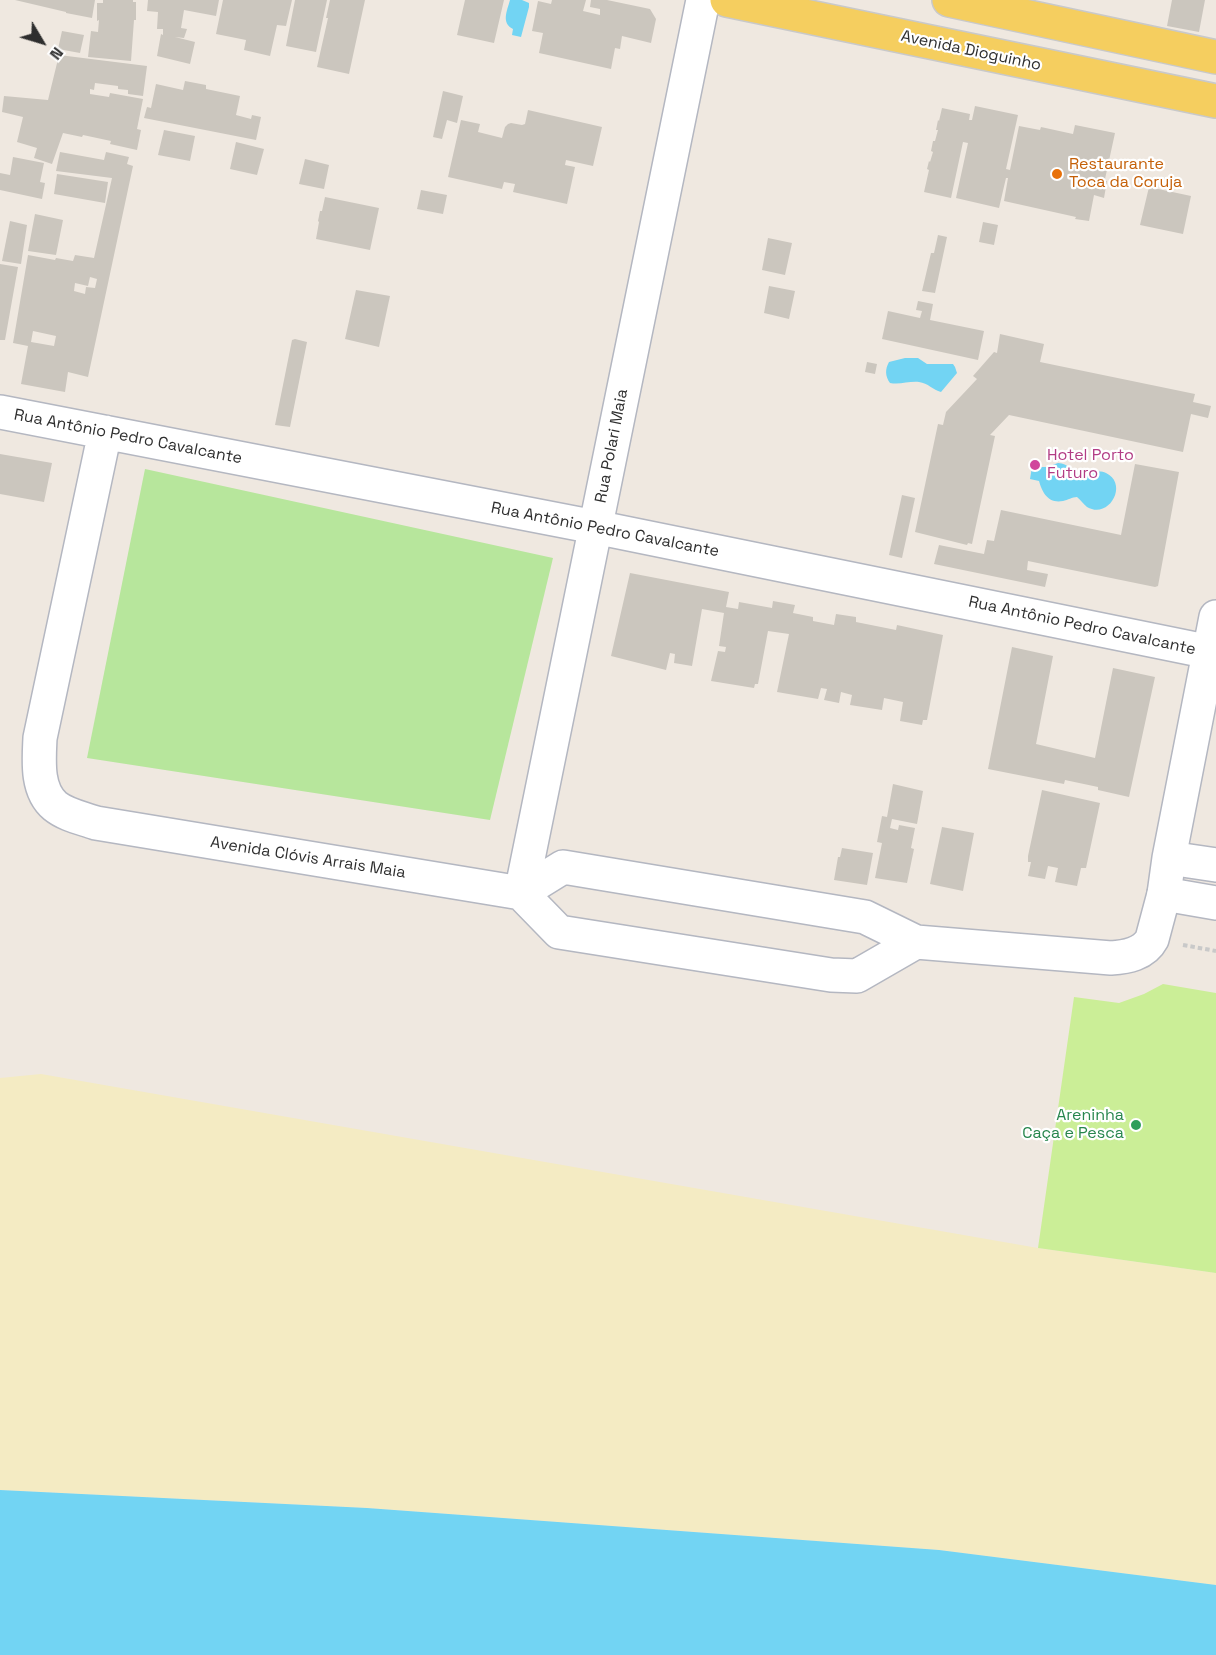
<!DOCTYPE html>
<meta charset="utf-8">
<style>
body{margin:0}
#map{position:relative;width:1216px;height:1655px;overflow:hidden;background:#efe8e0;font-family:"Space Grotesk",sans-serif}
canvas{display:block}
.north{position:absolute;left:12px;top:12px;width:60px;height:60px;-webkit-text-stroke:4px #fff;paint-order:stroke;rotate:128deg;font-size:16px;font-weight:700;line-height:24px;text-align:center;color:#2e2e2e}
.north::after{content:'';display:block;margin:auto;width:21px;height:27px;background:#2e2e2e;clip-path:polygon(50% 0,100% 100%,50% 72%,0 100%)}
</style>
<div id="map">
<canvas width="1216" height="1655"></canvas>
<div class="north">N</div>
</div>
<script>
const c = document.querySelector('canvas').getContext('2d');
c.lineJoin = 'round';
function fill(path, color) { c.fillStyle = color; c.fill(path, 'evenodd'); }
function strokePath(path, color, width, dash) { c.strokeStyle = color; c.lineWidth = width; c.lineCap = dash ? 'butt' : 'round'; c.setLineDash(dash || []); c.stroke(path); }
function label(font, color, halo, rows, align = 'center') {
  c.font = font + ' "Space Grotesk",sans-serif'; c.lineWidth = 4.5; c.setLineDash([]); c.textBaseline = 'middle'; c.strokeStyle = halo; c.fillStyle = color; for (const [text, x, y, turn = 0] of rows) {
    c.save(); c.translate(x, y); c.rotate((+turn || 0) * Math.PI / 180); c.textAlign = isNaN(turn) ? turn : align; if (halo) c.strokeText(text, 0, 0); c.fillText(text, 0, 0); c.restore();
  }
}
const green = new Path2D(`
 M145 469 553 558 490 820 87 758Z`);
const sand = new Path2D(`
 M41 1074 1038 1248 1216 1273V1585L939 1550 367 1508 0 1490V1078Z`);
const pitch = new Path2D(`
 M1163 984 1216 993V1273L1038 1248 1074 997 1119 1003 1144 994Z`);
const water = new Path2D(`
 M510 0H522L529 3V7L521 37 512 35 513 29C501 23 507 11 510 0Z
 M905 358H918L927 364H953L955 367 957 373 941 392C933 390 928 383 919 382 909 381 900 385 890 383 885 376 885 369 889 362Z
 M1058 463C1069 464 1070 470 1078 474 1086 478 1095 468 1106 473 1129 484 1109 520 1087 507 1083 504 1081 500 1077 497 1072 497 1068 500 1063 501 1048 504 1042 492 1039 481L1030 479 1032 467H1047Z
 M0 1490 367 1508 939 1550 1216 1585V1655H0Z`);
const building = new Path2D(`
 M15 0H95L92 18 66 13V12Z
 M103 0H133V2H136V20H134L131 61 88 57 91 31 98 32 99 20 97 21V3H103Z
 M148 0H219L216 16 184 10 181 28 187 29 184 38 175 37 195 42 190 64 157 56 161 34 163 35V29H157L158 12 147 11Z
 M223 0H292L286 26 277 25 270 56 244 50 246 40 216 34Z
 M295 0H327L316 52 286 46Z
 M330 0H365L349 74 317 67 328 18H326Z
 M465 0H504L494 43 457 35Z
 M552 0H586L583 11 600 15V9L590 7 591 0H607L650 9 656 19 651 43 622 36 620 49 615 48 611 69 539 53 543 33 532 31 538 1 551 4Z
 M1172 0H1205L1199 32 1167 26Z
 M62 31 84 35 80 53 58 49Z
 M59 55 147 66 143 96 128 94V90L118 89V86L95 83 94 90 90 89V94L109 97 110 93 143 99 137 129 141 130 137 150 110 144 111 141 83 135 82 137 63 133 52 164 34 158 37 148 17 142 23 117 2 112 4 96 48 100Z
 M185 81 206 85V89L240 96 236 115 251 119 252 115 261 117 256 140 144 118 147 107 151 108 156 84 183 90Z
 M443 91 463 96 457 123 447 120 442 139 433 137Z
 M975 106 1018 115 1006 169 1010 170 1019 126 1040 130 1041 127 1073 134 1075 125 1115 133 1105 179V181H1107L1104 198 1094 195 1089 221 1075 219 1076 217 1004 201 1008 178H1006L999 208 956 198 968 143 963 142 951 198 924 192 929 170 927 169 929 161 930 162 933 152 931 151 933 141H935L938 130H936L938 120 939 121 942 108 970 114 969 120H972Z
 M528 110 602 127 593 166 566 160 565 165 575 167 567 204 513 192 515 184 504 182 502 189 448 177 461 120 480 124 478 132 502 138 505 127 508 124 511 123 522 125 525 124Z
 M164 130 195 136 190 161 158 155Z
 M236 142 264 149 257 175 230 169Z
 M60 152 104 160 106 152 129 157 127 164 133 166 88 377 68 372 65 392 21 384 28 346 13 343 28 255 55 260 56 258 73 261 75 255 94 258 112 178 56 171ZM90 277 97 279 95 288 86 287 85 294 74 291 75 283 88 286ZM33 331 56 336 54 346 31 342Z
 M13 157 44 163 40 182 45 183 42 199 0 190V173L10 175Z
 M305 159 329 165 324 189 299 184Z
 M57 174 108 182 105 203 54 194Z
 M1149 187 1191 196 1183 234 1140 225Z
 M421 190 447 195 443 214 417 209Z
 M325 197 379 208 370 250 316 239 319 222 318 221 320 211H322Z
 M35 214 63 220 56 255 28 251Z
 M10 221 27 225 21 264 2 261Z
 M983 222 998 225 994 245 979 242Z
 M938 235 947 237 935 293 922 291 931 253H934Z
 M768 238 792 243 785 275 762 270Z
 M0 264 18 267 5 340H0Z
 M769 286 795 291 789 319 764 313Z
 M356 290 390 296 379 347 345 339Z
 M918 301 933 304 930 320 984 331 978 360 882 339 888 311 920 318 922 311 916 310Z
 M1000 334 1044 344 1040 362 1195 394 1193 402 1211 406 1208 418 1191 414 1183 452 1009 415 990 435 995 436 972 544 968 543 967 545 915 532 938 424 943 425 946 412 977 379 973 376 994 352 997 353Z
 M295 339 307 342 290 427 275 425 292 340Z
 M867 362 877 364 875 374 865 372Z
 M0 454 52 463 44 502 0 494Z
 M1135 464 1179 472 1158 586 1155 587 1028 561 1027 570 1048 574 1045 587 934 564 939 545 984 554 987 540 994 541 1001 510 1121 535Z
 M902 495 915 498 902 558 889 555Z
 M630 573 729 592 726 607 738 609 739 602 772 608 773 601 795 605 793 613 813 617V621L834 625 836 614 856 617V622L896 630 897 625 943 635 927 720H923L922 725 900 721 903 702 884 698 882 710 850 705 852 695 841 692 839 703 824 700 827 689 821 688 818 699 777 692 789 634 768 631 758 684H755L754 688 711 681 718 651 725 652 726 647 719 646 724 613 702 609 692 666 674 663 675 654 670 653 666 670 611 656Z
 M1012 647 1053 656 1036 744 1095 758 1113 668 1155 677 1129 797 1098 790V787L1065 780 1064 784 988 769Z
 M893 784 923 791 917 824 892 819 890 828 898 830 899 825 915 828 911 848 914 849 907 883 875 878 882 843 877 842 882 816 887 817Z
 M1042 790 1100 803 1086 868H1081L1077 886 1055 882 1058 868 1048 866 1045 879 1028 876 1031 862H1028V856Z
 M942 827 974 833 963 891 930 884Z
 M842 848 873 853 867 885 834 880 838 857H840Z`);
const path = new Path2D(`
 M1183 945 1216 951`);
const street = new Path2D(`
 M0 412 595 527 1210 652
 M105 432 40 738C39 760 36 790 55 806 66 815 82 818 96 823L521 893 559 932 831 975 857 976 916 942
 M521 893 703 0
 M521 893 563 867 865 917 916 942 1111 958C1127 957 1144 954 1152 939L1164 894`);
const secondary = new Path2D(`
 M1216 617 1169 858 1164 894 1216 903
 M1169 858 1216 865`);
const primary = new Path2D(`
 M727 0 1216 101
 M949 0 1216 57`);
const markers = [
 [1057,174,6,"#e8710a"],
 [1035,465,6,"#d1479c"],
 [1136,1125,6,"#2e9e5b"]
];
const streetNames = [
 ["Avenida Dioguinho",971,51,12],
 ["Rua Antônio Pedro Cavalcante",128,437,11],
 ["Rua Polari Maia",612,446,-79],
 ["Rua Antônio Pedro Cavalcante",605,530,11],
 ["Rua Antônio Pedro Cavalcante",1082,626,12],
 ["Avenida Clóvis Arrais Maia",308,858,9]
];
const foodNames = [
 ["Restaurante",1069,165],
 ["Toca da Coruja",1069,183]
];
const hotelNames = [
 ["Hotel Porto",1047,456],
 ["Futuro",1047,474]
];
const leisureNames = [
 ["Areninha",1124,1116],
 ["Caça e Pesca",1124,1134]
];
fill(green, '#b7e69c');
fill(sand, '#f4ebc3');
fill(pitch, '#cbee97');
fill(water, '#72d4f3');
fill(building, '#cbc6be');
strokePath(street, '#b4b7c1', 36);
strokePath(secondary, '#b4b7c1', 36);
strokePath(primary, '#c9c9c9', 36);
strokePath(path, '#c9c9c9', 4, [4.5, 3]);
strokePath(street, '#fff', 33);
strokePath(secondary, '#fff', 33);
strokePath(primary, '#f5ce5f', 33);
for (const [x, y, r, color] of markers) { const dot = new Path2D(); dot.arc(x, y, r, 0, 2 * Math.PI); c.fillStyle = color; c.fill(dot); strokePath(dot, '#fff', 2); }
label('16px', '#2e2e2e', '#fff', streetNames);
label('16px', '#c56008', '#fff', foodNames, 'left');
label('16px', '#b23c85', '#fff', hotelNames, 'left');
label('16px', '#27864d', '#fff', leisureNames, 'right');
</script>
